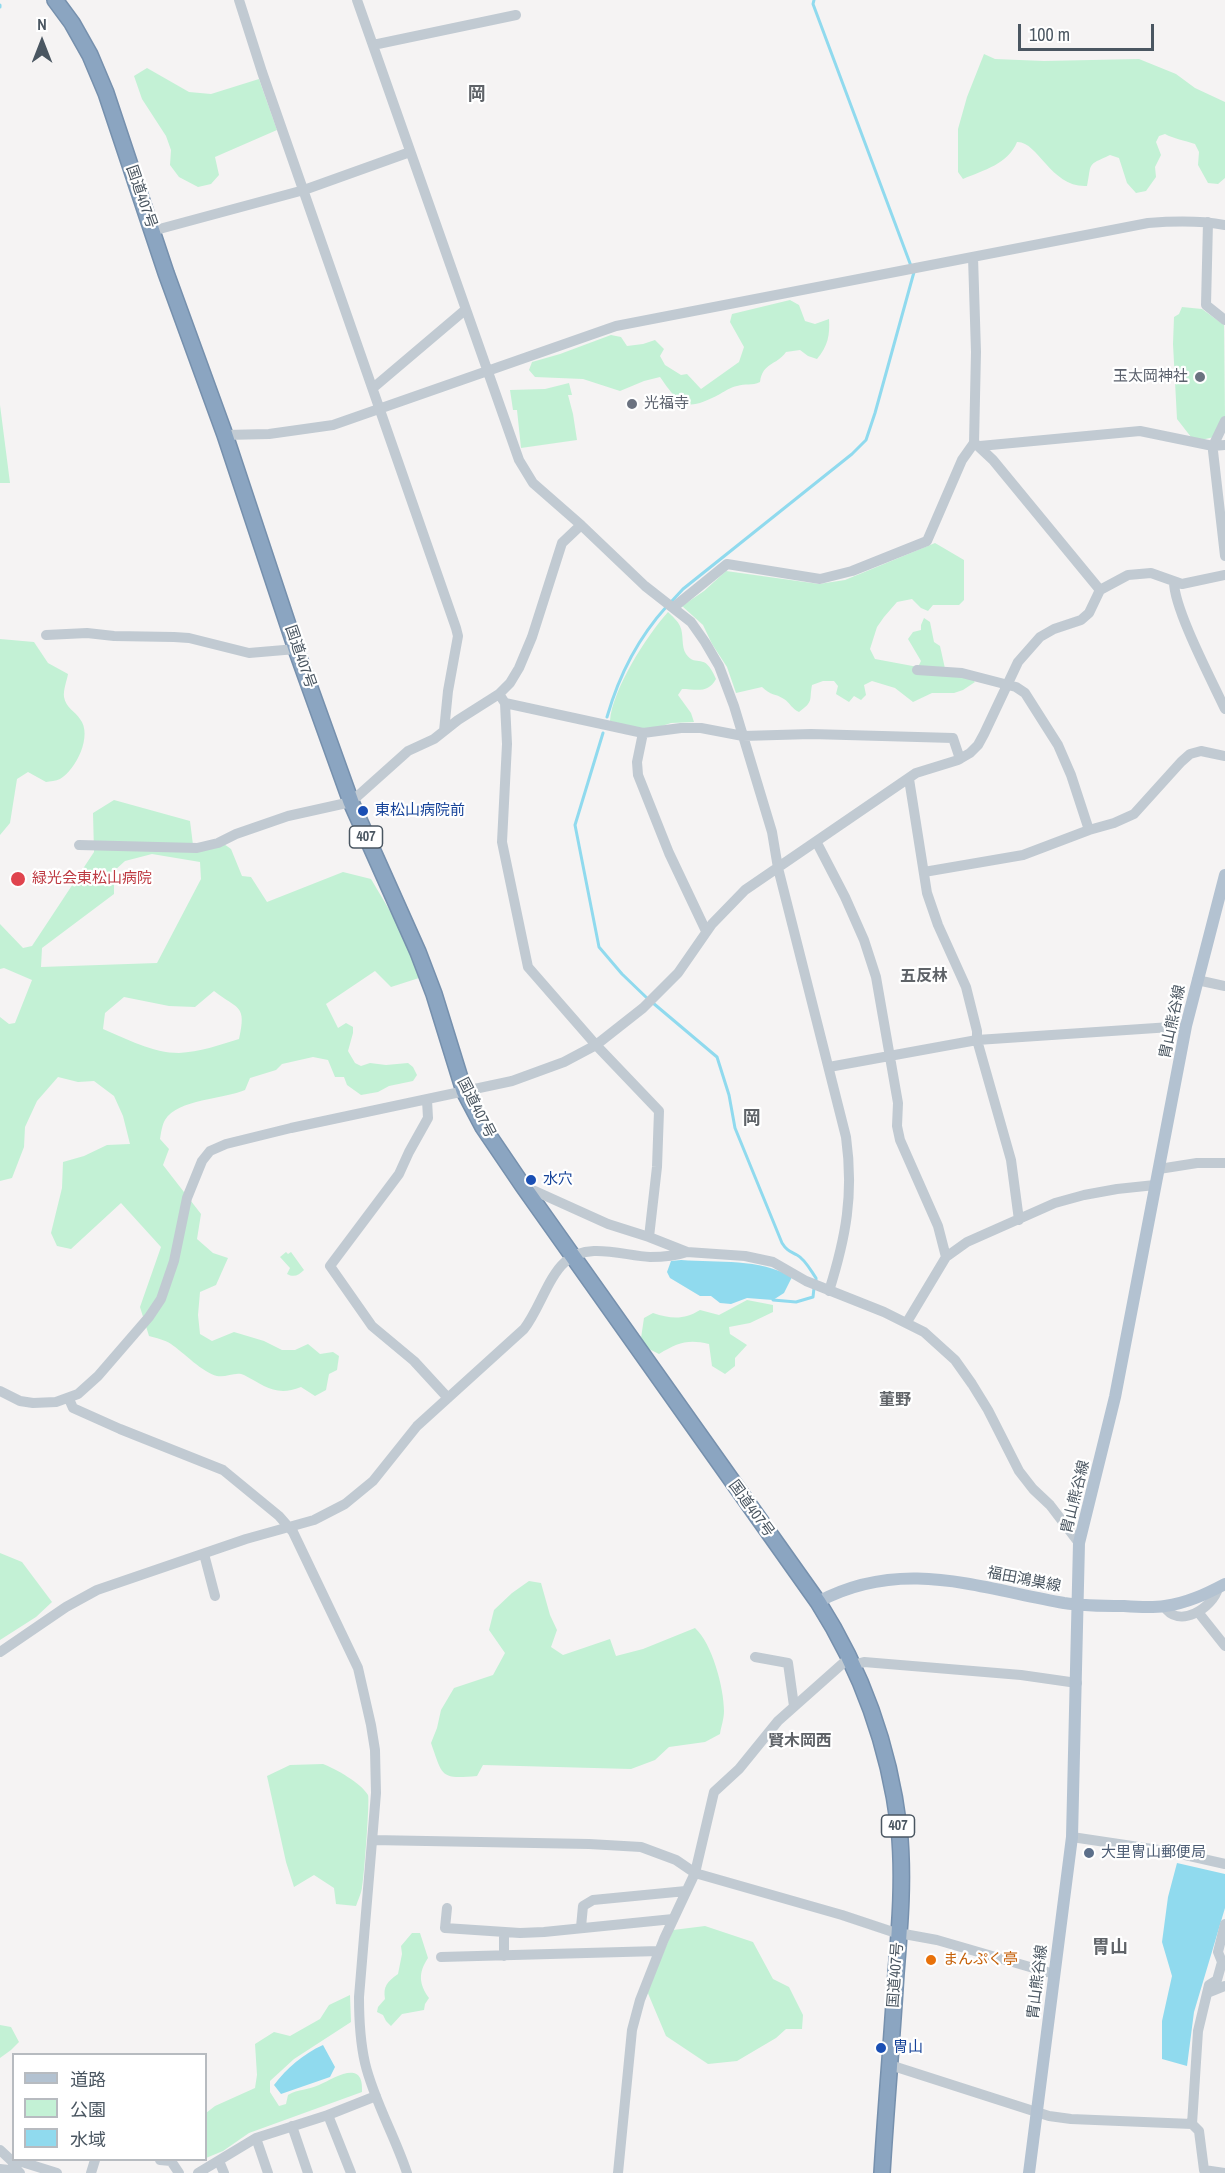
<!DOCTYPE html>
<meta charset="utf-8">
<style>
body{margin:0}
#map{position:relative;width:1225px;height:2173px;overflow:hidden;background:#f5f3f3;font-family:"Archivo Narrow","Noto Sans JP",sans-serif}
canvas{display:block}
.legend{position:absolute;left:12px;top:2053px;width:195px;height:108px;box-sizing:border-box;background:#fff;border:2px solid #b7bbc0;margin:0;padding:8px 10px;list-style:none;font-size:18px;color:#4a5661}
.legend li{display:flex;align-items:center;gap:12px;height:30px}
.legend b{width:30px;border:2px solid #b7bbc0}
.north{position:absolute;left:12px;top:12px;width:60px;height:60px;-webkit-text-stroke:4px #fff;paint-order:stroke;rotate:0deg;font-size:16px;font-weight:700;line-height:24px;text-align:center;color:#4a5661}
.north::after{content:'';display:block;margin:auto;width:21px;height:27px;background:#4a5661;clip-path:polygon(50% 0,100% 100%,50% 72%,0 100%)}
.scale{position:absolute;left:1018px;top:24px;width:136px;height:27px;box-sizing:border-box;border:3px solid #4a5661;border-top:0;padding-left:8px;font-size:18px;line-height:21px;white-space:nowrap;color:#4a5661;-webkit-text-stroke:4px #fff;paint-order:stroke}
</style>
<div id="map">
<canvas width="1225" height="2173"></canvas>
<ul class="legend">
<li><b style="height:8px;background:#b3c2d1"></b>道路</li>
<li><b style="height:16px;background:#c3f1d5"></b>公園</li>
<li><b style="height:16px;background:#90daee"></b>水域</li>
</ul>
<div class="north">N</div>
<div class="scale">100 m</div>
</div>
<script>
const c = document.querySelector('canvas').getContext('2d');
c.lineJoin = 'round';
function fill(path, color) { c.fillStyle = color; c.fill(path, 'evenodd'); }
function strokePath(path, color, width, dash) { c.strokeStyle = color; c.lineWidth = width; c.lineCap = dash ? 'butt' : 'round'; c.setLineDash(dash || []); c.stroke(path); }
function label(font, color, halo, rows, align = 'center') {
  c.font = font + ' "Archivo Narrow","Noto Sans JP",sans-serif'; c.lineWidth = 4.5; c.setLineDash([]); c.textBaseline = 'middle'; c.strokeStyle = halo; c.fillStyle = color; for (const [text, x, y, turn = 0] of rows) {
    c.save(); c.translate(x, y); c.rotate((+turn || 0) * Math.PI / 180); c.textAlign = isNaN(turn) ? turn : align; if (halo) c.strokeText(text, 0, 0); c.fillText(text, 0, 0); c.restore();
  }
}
const green = new Path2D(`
 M984 54 995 59 1044 61 1139 59 1176 74 1195 88 1225 102V178L1218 184 1208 183 1198 165 1199 152 1195 144C1184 140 1174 139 1165 134L1159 136 1156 142 1161 155 1155 167 1156 177 1146 191 1136 193 1127 183 1119 158 1110 155C1086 166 1092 162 1087 186 1051 188 1038 141 1017 142 1008 164 984 170 963 179L958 172V129L967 97Z
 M147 68 189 92 211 94 259 79 277 130 215 157 219 175 211 184 198 187 179 177 170 165 171 150 166 136 142 99 134 76Z
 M790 300 799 305 805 321 815 324 829 319C830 335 828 346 817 359L808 356 800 350 786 352C776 366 763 362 760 382 752 386 745 383 737 386 731 387 725 391 720 394 686 412 681 407 660 377L644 381 620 391 583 379 535 377 529 370 532 362 560 354 611 335 621 337 627 346 643 344 655 340 664 349 660 356 665 365 681 375 687 374 701 389 739 362 744 347 730 322 732 314Z
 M1182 307 1202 309 1224 325 1225 418 1214 437 1201 440 1191 437 1177 419 1173 344 1174 317 1179 314Z
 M569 383 572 395H568L573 414 577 440 521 448 517 410H513L510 390 545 389Z
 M0 405 10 483H0Z
 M935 543 964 560V600L959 605H933L928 611 921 608 912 599 897 602 884 617 877 627 870 649 875 659 918 667 921 661 908 639 913 632 921 630V625L924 618 930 622 934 642 940 646 946 673 972 679 975 682 963 690 954 693H932L913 702 895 688 872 681 864 685 866 695 861 700 854 696 849 702 836 694 838 686 834 681H823L812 685C809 701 814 701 799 712 792 709 790 703 784 699 775 693 771 696 762 687L736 693 727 667 712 644 703 625 682 606 704 591 726 571 819 584 845 580Z
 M668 612C672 616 678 621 680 626 684 634 681 647 686 654 697 669 704 650 716 679 708 694 696 689 682 689L678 695 691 713 694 722 671 723 656 728 642 729 610 721C612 690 647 635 668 612Z
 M0 639 34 642 48 663 68 674C67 680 63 690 64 697 66 708 75 711 80 719 93 735 76 770 60 779 56 781 50 781 46 782L28 772 17 779 10 823 0 835Z
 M114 800 190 821 193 845 224 844 231 849 242 876 251 877 267 902 343 872 371 879 403 933 419 978 391 987 375 971 326 1004 338 1028 346 1023 353 1027V1033L348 1051 355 1063 361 1066 370 1063 386 1065 408 1063 413 1067 417 1075 413 1081 389 1086 378 1092 361 1095 347 1085 344 1077H335L328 1060 313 1057 282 1064 276 1070 250 1078 245 1090C225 1099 177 1099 165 1120 162 1125 161 1133 160 1139L169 1149 163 1165 201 1214 197 1239 213 1253 228 1258 216 1285 200 1292 198 1315 200 1334 212 1341 234 1332 264 1341 282 1350H295L308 1344 320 1354 333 1352 339 1356 337 1370 329 1374 326 1390 315 1396 301 1387C276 1397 265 1386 244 1375 236 1371 226 1378 217 1376 203 1373 183 1352 171 1344 165 1340 156 1338 149 1336L140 1307 161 1247 121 1203 71 1249 57 1246 51 1233 62 1188 63 1162 84 1156 107 1145 130 1144 123 1116 114 1096 94 1081 78 1082 58 1077 37 1101 25 1127 24 1147 12 1178 0 1181V1017L9 1024 15 1023 32 980 4 968 0 969V924L23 948 32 946 94 852 93 813ZM152 854 200 862 201 879 157 963 41 967 42 948 114 894V871L125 861ZM214 991C238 1010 247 1004 239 1039 220 1045 199 1052 179 1053 153 1053 127 1039 103 1029L105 1013 124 997 169 1006 195 1007Z
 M286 1252 288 1254 291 1252 304 1270C299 1275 294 1278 287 1274L290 1268 280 1257Z
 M747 1300 773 1305V1312L750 1323 729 1327 730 1334 747 1345 735 1358V1366L725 1374 712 1366 709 1344C687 1339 678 1343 659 1354L647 1348 641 1338 644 1318 653 1313C671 1319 684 1320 700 1310L719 1315Z
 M0 1553 22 1562 52 1602 36 1617 0 1640Z
 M529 1581 541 1583 550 1615 557 1630 551 1647 563 1655 610 1639 616 1656 643 1649 695 1628C712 1643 724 1688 724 1711 724 1719 721 1727 720 1734L705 1742 669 1747 655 1760 631 1769 483 1765 477 1776C440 1779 443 1777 431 1743L437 1728 441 1710 454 1688 493 1675 505 1653 489 1630 494 1610 512 1593Z
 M323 1764C336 1769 361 1783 368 1795 370 1800 364 1879 362 1888 361 1894 358 1900 356 1906L336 1904 334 1888 314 1875 294 1887 286 1862 267 1776 290 1765Z
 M705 1926 753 1942 773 1979 789 1987 803 2015 802 2029H786L776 2038 737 2061 708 2064 666 2036 647 1991 673 1930Z
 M412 1933H420L428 1958C418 1973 419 1984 429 1998L425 2004 424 2010 402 2014 391 2026 386 2021 383 2015 377 2012 378 2007 385 1999C383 1986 387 1982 398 1974L402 1954 401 1946Z
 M350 1995 351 2022 294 2059 270 2081V2092L279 2106 286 2104 288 2095C298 2089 309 2090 319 2085 335 2078 364 2058 362 2092L249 2133 223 2151 206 2158V2113L215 2106 255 2088 257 2075 255 2044 274 2032 290 2036 320 2019 329 2005Z
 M0 2025 11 2027 19 2042 11 2050 0 2058Z`);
const water = new Path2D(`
 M681 1260C719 1263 759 1258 792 1277L784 1293 773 1300 747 1298 731 1304 720 1303 711 1296H700L670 1278 667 1272 671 1261Z
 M1177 1863 1225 1874V1908L1194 2012 1187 2066 1162 2059V2021L1172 1976 1162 1942 1168 1897Z
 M323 2045 335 2067 330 2077 281 2094 274 2085C287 2068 303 2054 323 2045Z`);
const stream = new Path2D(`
 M814 0 813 4 911 266
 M0 5V7
 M671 602 683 589 852 454 866 440 875 413 914 272
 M607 717C619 675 637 639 667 606
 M603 733 575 825 599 947 622 974 648 999
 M653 1003 717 1057 729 1095 735 1128 782 1243C787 1251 790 1251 797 1255 805 1259 811 1271 816 1278V1281
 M773 1300 796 1302 813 1297 814 1288`);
const minor = new Path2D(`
 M239 0 262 72 456 628 458 636 448 691 444 731
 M357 0 519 460 533 483 581 525 645 586 691 622 705 642 719 666 734 706 772 832 778 868 846 1137C854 1194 846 1237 829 1291
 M373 45 516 15
 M1208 222 1206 305 1225 320
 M152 231 304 190 410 152
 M373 388 465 310
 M1225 421 1213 446V451L1225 556
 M225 435 269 434 333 425 616 326 1148 223C1174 221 1199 220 1225 225
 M977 445 993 460 1100 590
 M980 446 1140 431 1213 446 1225 445
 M1174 582C1174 609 1212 681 1225 709
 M674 607 727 564 820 579 852 571 927 541 962 460 974 443 976 352 973 257
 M46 635 87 633 114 636 174 637 189 638 249 653 296 649
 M917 670 962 673 1016 687 1025 693 1058 745 1071 775 1089 830
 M499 694 505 703 507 744 502 842 528 967 596 1045 659 1111 657 1167 649 1237
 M505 703 643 733 681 728H701L743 736 811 734 953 738 960 759
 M643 733 637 762 638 775 669 853 706 931
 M909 779 927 893 938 925 966 987 977 1031V1040L1011 1160 1019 1220
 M817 843 845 897 864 940 876 977 898 1103 897 1126 900 1140 938 1226 946 1257
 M79 845 197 848 218 843 236 834 288 816 351 802 408 751 434 739 458 720 499 694 510 683 519 668 532 637 562 543 581 525
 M924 872 1023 855 1089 830 1114 823 1134 814 1181 762 1190 754 1201 751 1225 756
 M1197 980 1225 986
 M829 1067 977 1040 1186 1026
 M427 1100 428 1118 409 1152 399 1174 330 1266 372 1326 414 1361 448 1398
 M1159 1169 1197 1163H1225
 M526 1187 608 1224 649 1237 687 1252 745 1256 773 1262 806 1281 884 1312 924 1332 955 1360 972 1384 988 1410 1019 1471 1033 1489 1050 1505 1079 1543
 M907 1322 946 1257 967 1242 1055 1203 1084 1195 1117 1189 1155 1185
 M0 1391 20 1401 33 1403 56 1402 78 1394 98 1376 149 1317 161 1299 174 1261 187 1198 202 1161 210 1151 226 1144 291 1128 512 1081 564 1062 596 1045 643 1008 678 973 712 924 745 890 916 773 958 760 970 753 978 745 984 734 1018 662 1040 637 1054 629 1081 620 1089 613 1100 590 1128 575 1151 573 1182 584 1225 575
 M69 1399 73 1408 120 1429 223 1470 279 1516 293 1532 358 1668 371 1725 375 1750 376 1793 359 1997C359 2019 360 2041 365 2063 374 2101 395 2136 407 2173
 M204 1554 215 1596
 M1164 1606C1178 1630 1213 1608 1218 1588
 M1198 1612 1225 1646
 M0 1652 66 1607 97 1590 246 1539 314 1520 345 1504 373 1481 417 1426 524 1329C539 1310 548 1277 565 1262 587 1241 624 1256 650 1257 663 1257 675 1256 687 1252
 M755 1657 788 1663 794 1706
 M853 1665 864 1662 1021 1675 1077 1683
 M1072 1837 1172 1852 1225 1864
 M372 1840 589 1844 641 1847 676 1860 695 1873 842 1915 893 1932 937 1940 1054 1974
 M447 1908 445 1928 520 1933 544 1932 673 1919
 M581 1927 583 1906 593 1900 686 1891
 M504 1932V1956
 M441 1957 659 1951
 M1207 1993 1225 1986
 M890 2065 1049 2116 1071 2119 1192 2124 1199 2131 1204 2170 1225 2173
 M328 2115 351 2173
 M1192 2124 1198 2031 1209 1985 1217 1980 1222 1962 1218 1952 1225 1924
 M292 2126 308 2173
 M256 2138 268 2173
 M0 2150 14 2163 10 2173
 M160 2160 171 2161 179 2173
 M219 2161 224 2173
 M14 2163 22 2162 57 2173
 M0 2169 18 2171 20 2173
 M91 2173 95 2160
 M198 2173 256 2138 328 2115 376 2096
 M618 2173 632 2030 640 2000 664 1939 695 1873 714 1792 739 1769 778 1721 850 1657`);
const major = new Path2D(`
 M818 1602C902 1557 978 1588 1064 1603 1084 1606 1104 1606 1124 1606 1137 1607 1152 1608 1165 1606 1187 1603 1206 1594 1225 1584
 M1029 2173 1072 1837 1079 1543 1115 1397 1186 1026 1225 875`);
const highway = new Path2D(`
 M55 0 72 23 90 55 106 93 166 273 225 435 296 649 351 802 418 952 434 994 464 1091 483 1127 523 1186 818 1602C862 1671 889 1747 899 1828 904 1876 900 1925 896 1973 892 2040 886 2106 882 2173`);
const markers = [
 [1200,377,6,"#6b7280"],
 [632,404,6,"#6b7280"],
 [363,811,6,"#1a4fb4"],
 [18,879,8,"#e0444e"],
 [531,1180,6,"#1a4fb4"],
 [1089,1853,6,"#5c6f8a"],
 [931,1960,6,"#e8710a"],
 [881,2048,6,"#1a4fb4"]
];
const shields = [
 [366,837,33],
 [898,1826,33]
];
const shieldNames = [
 ["407",366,837],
 ["407",898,1826]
];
const streetNames = [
 ["国道407号",141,197,71],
 ["国道407号",300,657,71],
 ["胄山熊谷線",1173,1022,-78],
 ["国道407号",476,1108,63],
 ["胄山熊谷線",1076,1497,-76],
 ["国道407号",751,1509,54],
 ["福田鴻巣線",1024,1580,11],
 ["国道407号",896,1975,-86],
 ["胄山熊谷線",1038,1982,-83]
];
const worshipNames = [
 ["玉太岡神社",1188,377],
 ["光福寺",644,404,"left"]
];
const transitNames = [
 ["東松山病院前",375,811],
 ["水穴",543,1180],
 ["冑山",893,2048]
];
const healthNames = [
 ["緑光会東松山病院",32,879]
];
const serviceNames = [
 ["大里冑山郵便局",1101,1853]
];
const foodNames = [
 ["まんぷく亭",943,1960]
];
const neighbourhoodNames = [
 ["五反林",924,977],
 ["董野",895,1401],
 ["賢木岡西",800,1742]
];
const quarterNames = [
 ["岡",477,95],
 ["岡",752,1119],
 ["冑山",1110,1948]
];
fill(green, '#c3f1d5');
fill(water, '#90daee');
strokePath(stream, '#90daee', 3);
strokePath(highway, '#7690ad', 18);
strokePath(minor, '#c1cad2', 10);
strokePath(major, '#b3c2d1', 12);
strokePath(highway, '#8ba5c1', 15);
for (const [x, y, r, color] of markers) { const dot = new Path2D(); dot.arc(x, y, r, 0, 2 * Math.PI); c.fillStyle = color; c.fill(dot); strokePath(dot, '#fff', 2); }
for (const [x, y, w] of shields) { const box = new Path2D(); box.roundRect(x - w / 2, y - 11, w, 22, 4.5); c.fillStyle = '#fff'; c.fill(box); strokePath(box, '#4a5661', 1.5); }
label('bold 14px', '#4a5661', null, shieldNames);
label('15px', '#4a5661', '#fff', streetNames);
label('15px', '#5b616d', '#fff', worshipNames, 'right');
label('15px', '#164399', '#fff', transitNames, 'left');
label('15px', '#be3a42', '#fff', healthNames, 'left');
label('15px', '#4e5e75', '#fff', serviceNames, 'left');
label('15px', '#c56008', '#fff', foodNames, 'left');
label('bold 16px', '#5f6368', '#fff', neighbourhoodNames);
label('bold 18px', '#5f6368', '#fff', quarterNames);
</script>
